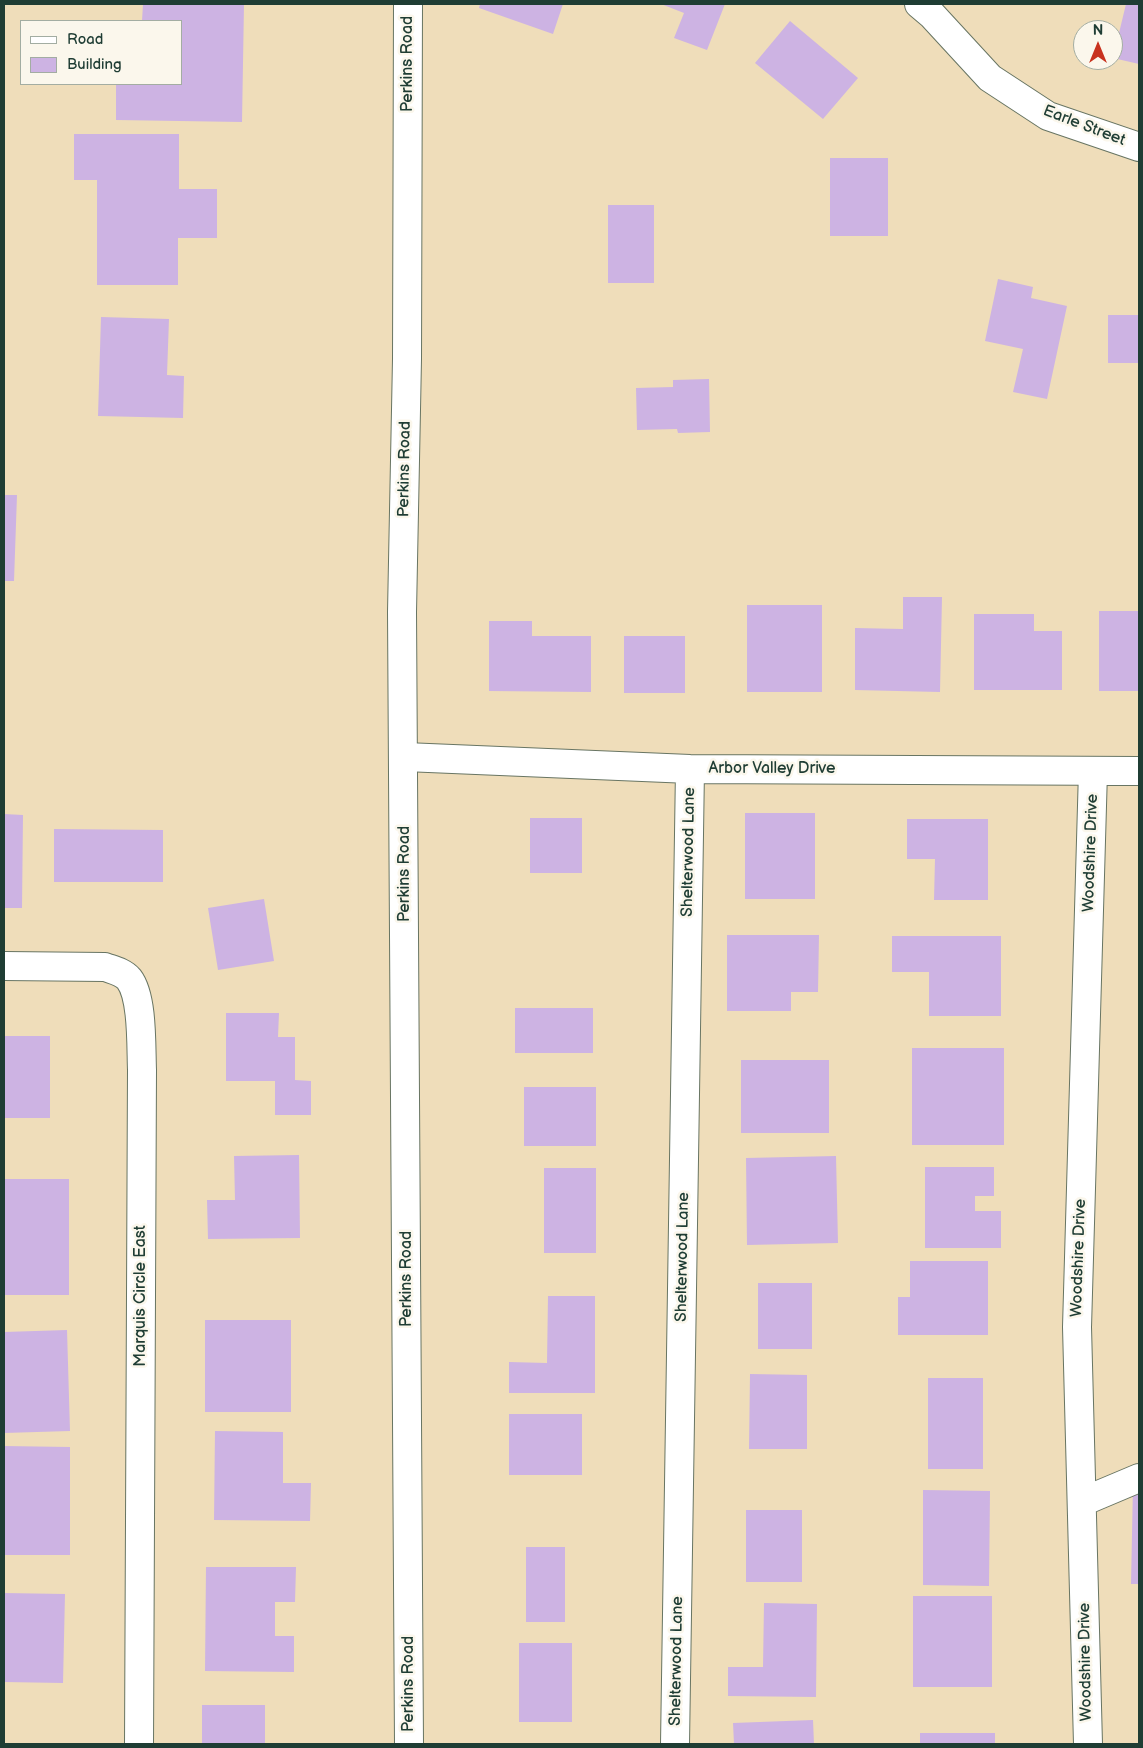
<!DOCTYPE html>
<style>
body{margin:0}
#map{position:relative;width:1143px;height:1748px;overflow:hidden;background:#efddba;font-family:"Balsamiq Sans",sans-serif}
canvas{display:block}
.frame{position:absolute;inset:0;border:5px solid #1f3d34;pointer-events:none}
.legend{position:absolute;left:20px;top:20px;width:162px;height:65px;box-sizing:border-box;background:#fbf7ec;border:1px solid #a3ada2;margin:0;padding:6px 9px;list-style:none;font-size:15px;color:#1f3d34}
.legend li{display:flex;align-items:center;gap:10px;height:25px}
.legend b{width:25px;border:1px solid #a3ada2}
.north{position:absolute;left:1073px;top:20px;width:50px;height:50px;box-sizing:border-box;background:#fbf7ec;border:1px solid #a3ada2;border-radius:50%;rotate:0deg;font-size:14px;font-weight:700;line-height:20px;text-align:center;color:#1f3d34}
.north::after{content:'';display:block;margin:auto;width:18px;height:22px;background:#c8321e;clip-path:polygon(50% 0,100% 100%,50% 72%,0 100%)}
</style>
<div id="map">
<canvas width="1143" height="1748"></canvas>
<div class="frame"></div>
<ul class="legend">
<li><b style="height:6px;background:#fff"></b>Road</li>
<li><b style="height:14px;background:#cdb3e3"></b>Building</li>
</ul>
<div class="north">N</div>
</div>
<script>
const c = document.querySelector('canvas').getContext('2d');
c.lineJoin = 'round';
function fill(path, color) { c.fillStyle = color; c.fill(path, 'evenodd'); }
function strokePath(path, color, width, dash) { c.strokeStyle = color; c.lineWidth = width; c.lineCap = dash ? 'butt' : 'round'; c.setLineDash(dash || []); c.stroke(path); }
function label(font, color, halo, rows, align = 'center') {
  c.font = font + ' "Balsamiq Sans",sans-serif'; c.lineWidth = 5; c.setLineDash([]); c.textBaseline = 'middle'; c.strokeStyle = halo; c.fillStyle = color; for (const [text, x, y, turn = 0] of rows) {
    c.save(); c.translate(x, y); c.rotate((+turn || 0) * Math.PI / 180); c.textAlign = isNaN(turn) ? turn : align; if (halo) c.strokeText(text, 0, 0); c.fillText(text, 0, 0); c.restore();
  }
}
const building = new Path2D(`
 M143 4H244L242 122 116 120V84H181V21H142Z
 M480 4H563L553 34 479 8Z
 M661 4H725L707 50 674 38 684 13Z
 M1126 4H1139V64L1113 58Z
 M790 21 858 78 823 119 755 63Z
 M74 134H179V189H217V238H178V285H97V180H74Z
 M830 158H888V236H830Z
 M608 205H654V283H608Z
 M998 279 1033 287 1031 298 1067 306 1047 399 1013 392 1023 349 985 341Z
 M1108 315H1139V363H1108Z
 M101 317 169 319 167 375 184 376 183 418 98 416Z
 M709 379 710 432 678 433 677 429 637 430 636 388 673 387V380Z
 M4 495H17L14 581H4Z
 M903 597H942L940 692 855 690V628L903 629Z
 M747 605H822V692H747Z
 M1099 611H1139V691H1099Z
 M974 614H1034V631H1062V690H974Z
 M489 621H532V636H591V692L489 691Z
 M624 636H685V693H624Z
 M745 813H815V899H745Z
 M4 814 23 815 22 908H4Z
 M530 818H582V873H530Z
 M907 819H988V900H934L935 859H907Z
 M54 829 163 830V882H54Z
 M264 899 274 961 218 970 208 908Z
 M727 935H819L818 992H791V1011H727Z
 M892 936H1001V1016H929V972H892Z
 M515 1008H593V1053H515Z
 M226 1013H279L278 1037H295V1080L311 1081V1115H275V1081H226Z
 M4 1036H50V1118H4Z
 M912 1048H1004V1145H912Z
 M741 1060H829V1133H741Z
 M524 1087H596V1146H524Z
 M299 1155 300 1238 208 1239 207 1200H235L234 1156Z
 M836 1156 838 1243 747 1245 746 1158Z
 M925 1167H994V1196H975V1211H1001V1248H925Z
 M544 1168H596V1253H544Z
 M4 1179H69V1295H4Z
 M910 1261H988V1335H898V1297H910Z
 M758 1283H812V1349H758Z
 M548 1296H595V1393H509V1362L547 1363Z
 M205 1320H291V1412H205Z
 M67 1330 70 1431 4 1433V1332Z
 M750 1374 807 1375V1449H749Z
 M928 1378H983V1469H928Z
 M509 1414H582V1475H509Z
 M215 1431 283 1432V1483H311L310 1521 214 1520Z
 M4 1446 70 1447V1555H4Z
 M1133 1485H1139V1584H1131Z
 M923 1490 990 1491 989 1586 923 1585Z
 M746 1510H802V1582H746Z
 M526 1547H565V1622H526Z
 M206 1567H296L295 1602H275V1636H294V1672L205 1671Z
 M4 1593 65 1594 63 1683 4 1682Z
 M913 1596H992V1687H913Z
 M764 1603 817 1604 816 1697 728 1696V1667H763Z
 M519 1643H572V1722H519Z
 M202 1705H265V1744H202Z
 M813 1720 814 1744H734L733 1723Z
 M920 1733H995V1744H920Z`);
const street = new Path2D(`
 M919 4 932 15 990 78 1048 116 1139 147
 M405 757 690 769 1139 771
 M4 966 105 967C113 970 123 972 129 979 143 997 141 1047 142 1070L139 1744
 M1082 1502 1139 1478
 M675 1744 690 769
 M1088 1744 1077 1327 1093 771`);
const secondary = new Path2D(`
 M408 4 407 359 402 612 409 1744`);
const streetNames = [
 ["Perkins Road",408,64,-90],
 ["Earle Street",1084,126,21],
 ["Perkins Road",405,469,-89],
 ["Arbor Valley Drive",772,769],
 ["Shelterwood Lane",689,852,-89],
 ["Woodshire Drive",1091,853,-88],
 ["Perkins Road",405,874,-90],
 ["Shelterwood Lane",683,1257,-89],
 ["Woodshire Drive",1079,1258,-88],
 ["Perkins Road",407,1279,-90],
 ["Marquis Circle East",141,1296,-90],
 ["Shelterwood Lane",677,1661,-89],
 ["Woodshire Drive",1086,1662,-91],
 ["Perkins Road",409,1684,-90]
];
fill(building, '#cdb3e3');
strokePath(street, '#687563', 30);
strokePath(secondary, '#687563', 30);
strokePath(street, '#fff', 28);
strokePath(secondary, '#fff', 28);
label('16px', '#1f3d34', '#fbf7ec', streetNames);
</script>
